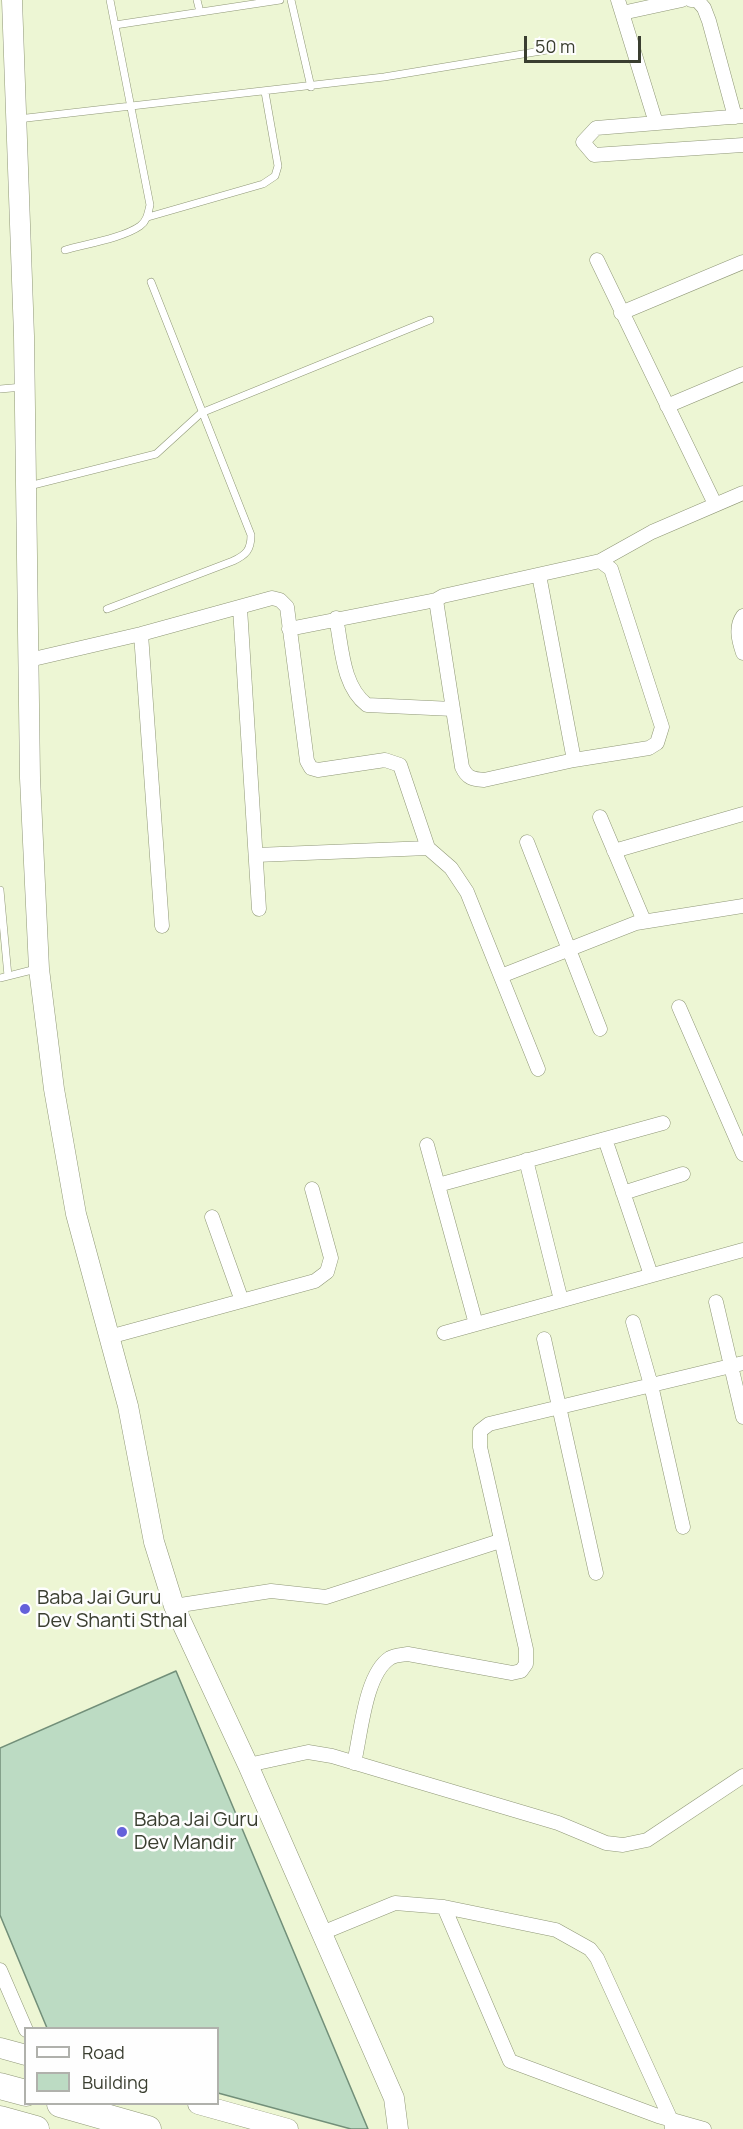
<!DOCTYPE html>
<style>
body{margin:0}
#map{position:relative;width:743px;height:2129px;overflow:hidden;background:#edf6d4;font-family:Manrope,sans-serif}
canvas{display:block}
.legend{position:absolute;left:24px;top:2027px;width:195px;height:78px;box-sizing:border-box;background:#fefefe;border:2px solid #b0b1ac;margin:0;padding:8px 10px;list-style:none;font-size:18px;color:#3a3e30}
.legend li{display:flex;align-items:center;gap:12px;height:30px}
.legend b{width:30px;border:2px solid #b0b1ac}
.scale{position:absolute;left:524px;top:36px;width:117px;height:27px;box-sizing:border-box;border:3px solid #3a3e30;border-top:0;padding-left:8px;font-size:18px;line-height:21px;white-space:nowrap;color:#3a3e30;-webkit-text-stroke:4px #fefefe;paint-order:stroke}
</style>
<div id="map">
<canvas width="743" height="2129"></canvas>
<ul class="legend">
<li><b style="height:8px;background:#fff"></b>Road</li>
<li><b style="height:16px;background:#bcdbc3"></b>Building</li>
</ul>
<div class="scale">50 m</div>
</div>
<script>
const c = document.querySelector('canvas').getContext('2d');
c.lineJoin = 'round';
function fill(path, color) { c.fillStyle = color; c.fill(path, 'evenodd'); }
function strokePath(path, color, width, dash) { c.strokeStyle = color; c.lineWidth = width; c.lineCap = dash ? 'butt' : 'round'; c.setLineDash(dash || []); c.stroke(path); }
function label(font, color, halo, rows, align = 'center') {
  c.font = font + ' Manrope,sans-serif'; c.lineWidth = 5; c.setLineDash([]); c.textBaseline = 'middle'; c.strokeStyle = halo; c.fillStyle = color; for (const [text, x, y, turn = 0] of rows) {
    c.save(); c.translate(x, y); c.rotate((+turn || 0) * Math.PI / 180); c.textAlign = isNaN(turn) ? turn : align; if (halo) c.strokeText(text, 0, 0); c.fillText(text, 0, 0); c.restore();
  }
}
const building = new Path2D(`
 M176 1671 368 2129H351L218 2093V2028H47L0 1915V1748Z`);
const lane = new Path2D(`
 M197 0 200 12
 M291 0 311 87
 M115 25 280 0
 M18 119 384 77 547 50
 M148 217 263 184 275 176 278 166 265 92
 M65 250C86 244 123 238 140 226 147 221 148 213 150 205L110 0
 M0 389 23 387
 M29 486 156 454 201 413 430 320
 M107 609 233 561C246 555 251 550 251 535L151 282
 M0 890 8 976
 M0 978 36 969`);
const street = new Path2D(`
 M618 0 656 123
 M691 0H697L704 8 709 21 735 117
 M622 13 682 0
 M743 116 596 128 583 142 594 155 743 145
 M597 260 715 504
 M621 313 743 262
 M667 406 743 374
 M600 561 611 569 662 727 657 743 649 748 574 760 484 780C472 779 467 778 462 767L436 600 443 596Z
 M600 561 652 532 743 493
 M539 575 574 760
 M240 608 259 909
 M743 616C735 627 739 641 743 653
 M336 618C342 647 342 686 367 705L453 709
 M289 629 436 600
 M141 634 162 926
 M29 660 141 634 272 598 280 600 287 607 307 761 311 768 318 770 385 760 400 765 428 848 451 868 467 892 538 1069
 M600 817 644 921
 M527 842 600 1029
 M614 851 743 814
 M256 855 428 848
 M501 976 636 923 743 906
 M679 1007 743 1154
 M605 1139 651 1275
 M427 1145 476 1324
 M526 1160 561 1300
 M438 1185 663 1123
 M623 1193 683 1174
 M212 1217 242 1301
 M716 1302 743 1417
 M633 1322 651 1385 683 1527
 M444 1333 743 1250
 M109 1337 315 1281 327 1272 331 1258 312 1189
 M544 1339 596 1573
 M174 1606 271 1591 326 1597 500 1541
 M354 1763C361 1734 365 1674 390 1658 395 1655 402 1655 408 1654L512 1673 521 1671 526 1664V1649L480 1447V1431L489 1424 743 1363
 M248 1765 308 1752 332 1756 558 1823 606 1843 623 1845 647 1840 743 1776
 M444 1907 510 2061 658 2116 704 2129
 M322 1933 395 1903 444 1907 556 1930 590 1949 597 1958 671 2120 672 2129
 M0 1970 26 2030`);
const secondary = new Path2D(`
 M12 0 24 336 30 778 39 969 54 1089 76 1214 128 1406 154 1542 174 1606 248 1765 394 2098 398 2129
 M0 2048 26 2055
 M198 2104 288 2129`);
const highway = new Path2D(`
 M0 2086 26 2093
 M60 2104 148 2129
 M0 2119 36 2129`);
const markers = [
 [25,1609,6,"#6461da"],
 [122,1832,6,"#6461da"]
];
const poiNames = [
 ["Baba Jai Guru",37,1598],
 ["Dev Shanti Sthal",37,1621],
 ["Baba Jai Guru",134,1820],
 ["Dev Mandir",134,1843]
];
fill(building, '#bcdbc3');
strokePath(building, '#728f79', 1.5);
strokePath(lane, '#8f9777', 8);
strokePath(street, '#8f9777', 15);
strokePath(secondary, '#8f9777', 21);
strokePath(highway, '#8f9777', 27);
strokePath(lane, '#fff', 7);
strokePath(street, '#fff', 14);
strokePath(secondary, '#fff', 20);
strokePath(highway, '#fff', 26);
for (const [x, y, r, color] of markers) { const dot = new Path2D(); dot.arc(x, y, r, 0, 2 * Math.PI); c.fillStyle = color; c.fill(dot); strokePath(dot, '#fefefe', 2); }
label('20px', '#3a3e30', '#fefefe', poiNames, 'left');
</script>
